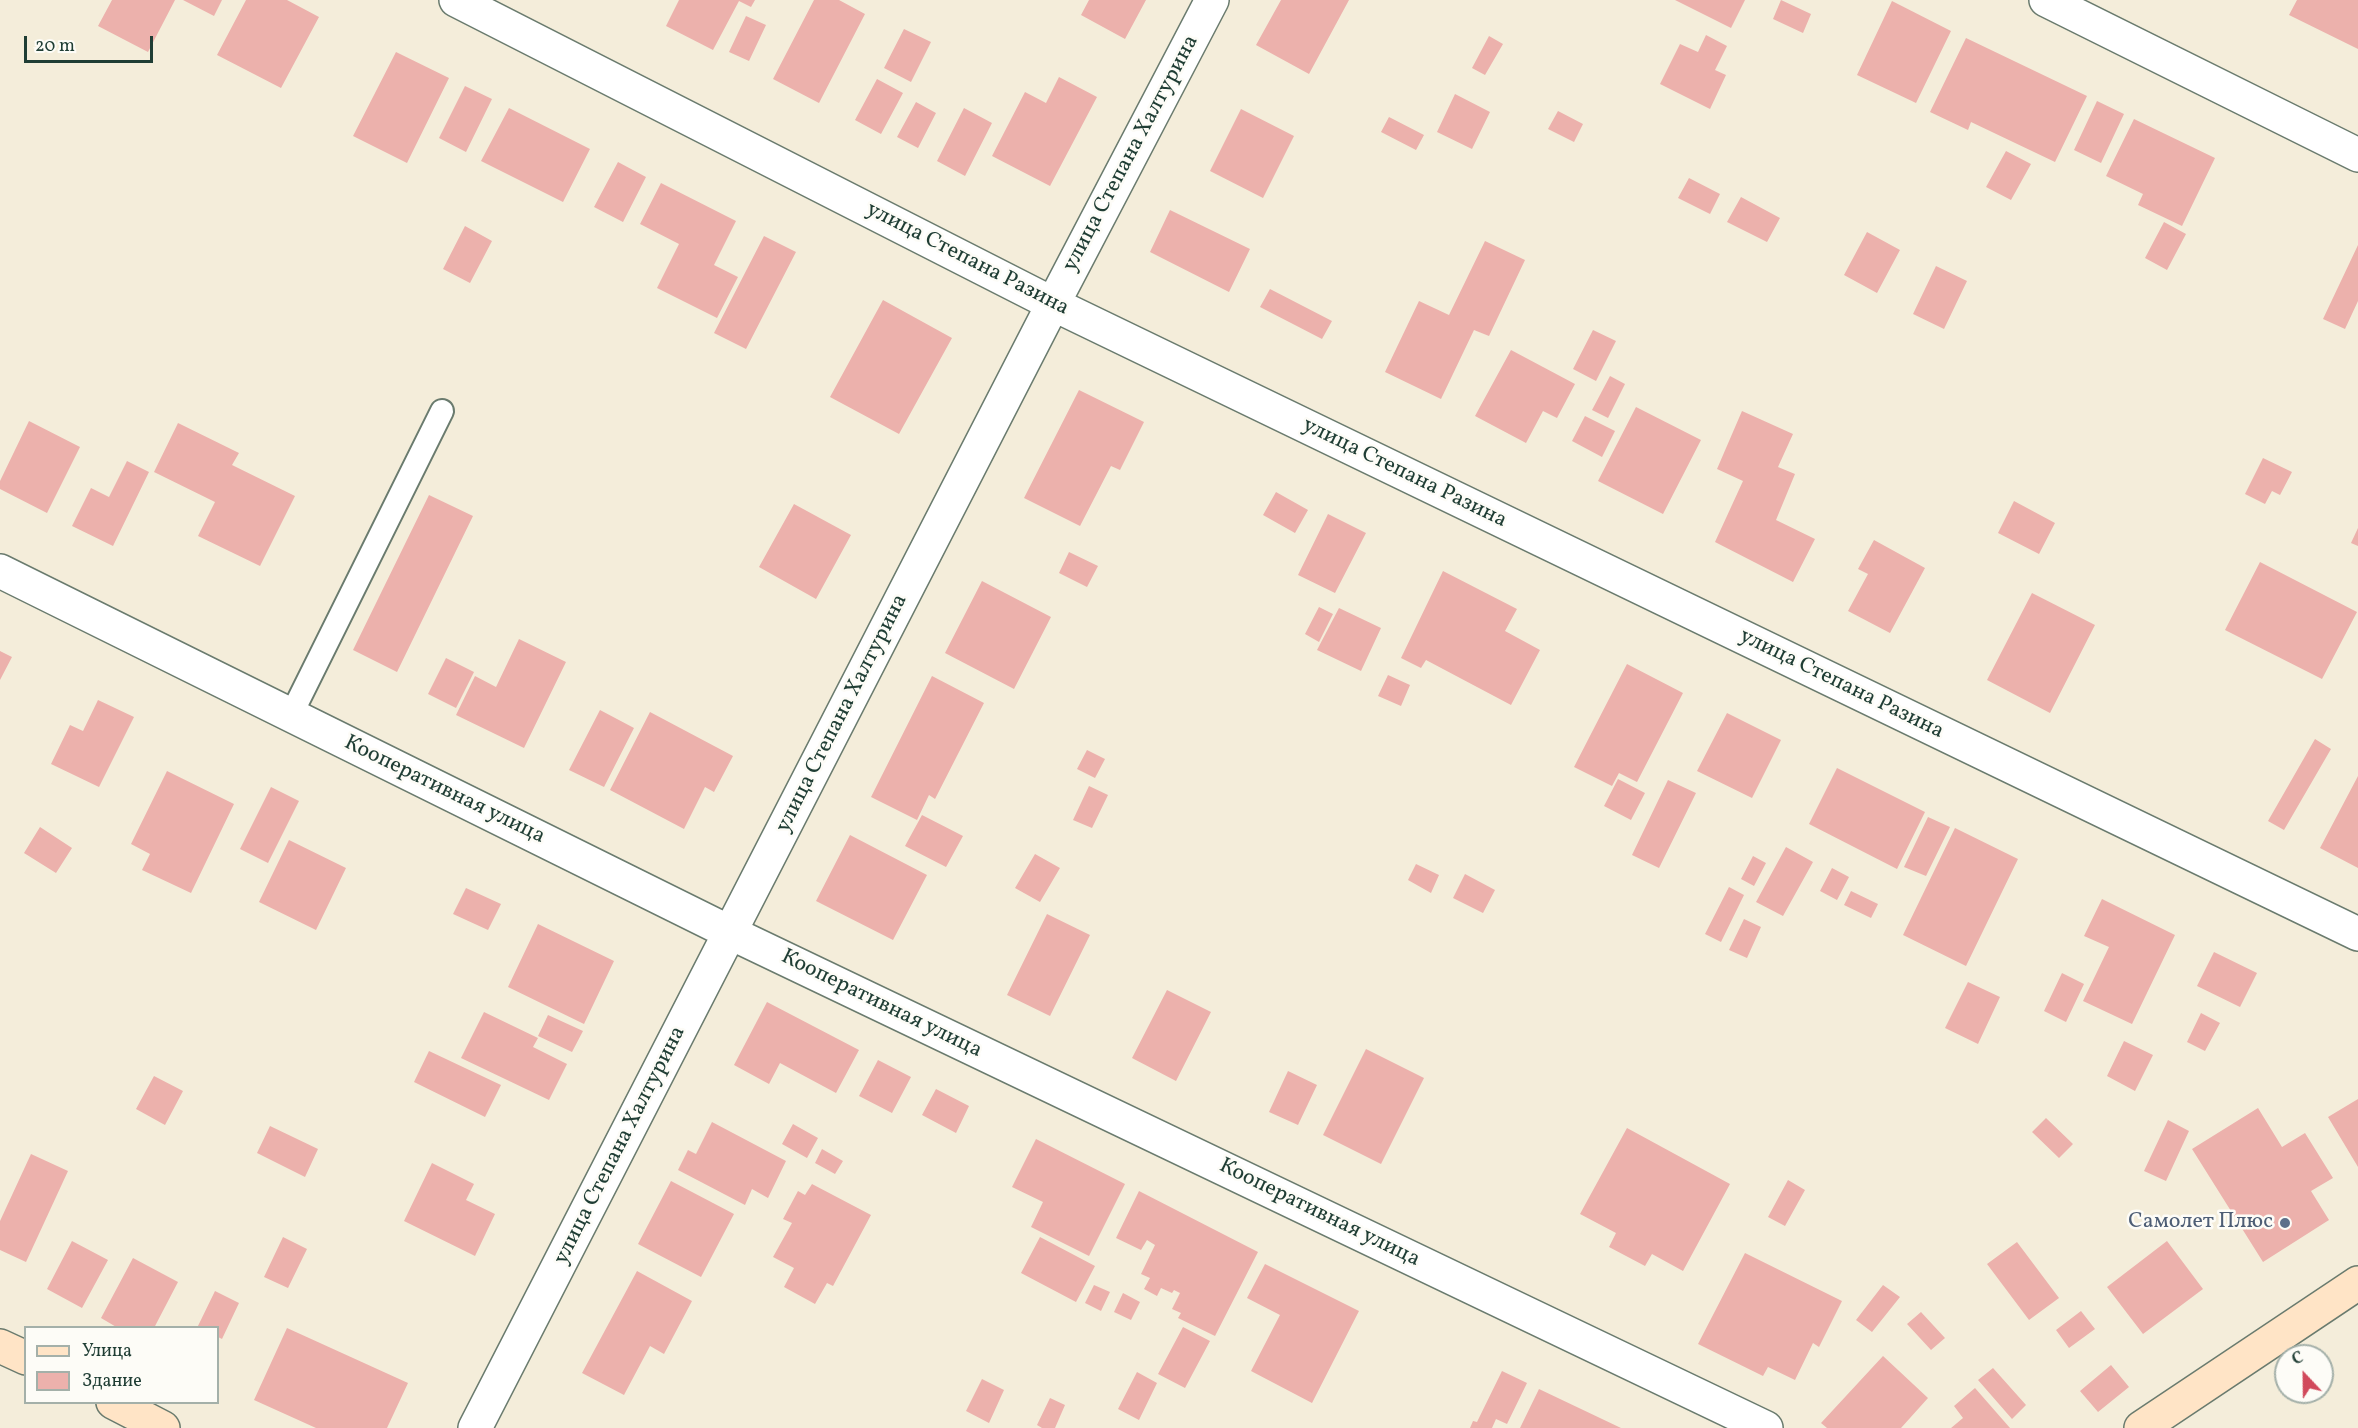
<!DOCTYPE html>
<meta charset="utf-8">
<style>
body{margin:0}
#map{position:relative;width:2358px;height:1428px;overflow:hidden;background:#f4edda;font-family:Vollkorn,serif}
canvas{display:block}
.legend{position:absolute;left:24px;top:1326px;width:195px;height:78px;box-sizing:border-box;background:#fdfcf7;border:2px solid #a4b0a9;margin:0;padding:8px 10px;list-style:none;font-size:18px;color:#1f3d34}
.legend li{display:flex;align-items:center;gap:12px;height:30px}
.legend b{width:30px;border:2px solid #a4b0a9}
.north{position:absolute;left:2274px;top:1344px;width:60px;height:60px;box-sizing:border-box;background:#fdfcf7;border:2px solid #a4b0a9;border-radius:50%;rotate:338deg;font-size:16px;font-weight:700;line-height:24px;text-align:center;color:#1f3d34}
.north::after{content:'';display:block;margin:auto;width:21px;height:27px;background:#d1495b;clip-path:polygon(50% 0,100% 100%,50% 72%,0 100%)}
.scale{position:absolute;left:24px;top:36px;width:129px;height:27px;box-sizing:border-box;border:3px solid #1f3d34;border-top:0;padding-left:8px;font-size:18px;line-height:21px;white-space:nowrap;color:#1f3d34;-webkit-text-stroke:4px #fdfcf7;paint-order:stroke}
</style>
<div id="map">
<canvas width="2358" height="1428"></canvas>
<ul class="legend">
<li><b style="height:8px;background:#ffe4c6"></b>Улица</li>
<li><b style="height:16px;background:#ecb1ac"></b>Здание</li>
</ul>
<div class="north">С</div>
<div class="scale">20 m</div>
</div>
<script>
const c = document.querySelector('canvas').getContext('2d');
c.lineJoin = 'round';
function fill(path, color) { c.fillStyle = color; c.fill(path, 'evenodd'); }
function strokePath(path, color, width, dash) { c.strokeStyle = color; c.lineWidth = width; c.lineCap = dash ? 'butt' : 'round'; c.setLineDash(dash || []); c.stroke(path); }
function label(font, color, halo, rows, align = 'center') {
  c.font = font + ' Vollkorn,serif'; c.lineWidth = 5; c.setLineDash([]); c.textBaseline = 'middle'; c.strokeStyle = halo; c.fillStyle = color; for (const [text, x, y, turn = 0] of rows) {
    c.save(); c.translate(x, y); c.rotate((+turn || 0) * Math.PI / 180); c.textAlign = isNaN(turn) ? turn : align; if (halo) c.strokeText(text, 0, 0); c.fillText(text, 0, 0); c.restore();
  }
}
const building = new Path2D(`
 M112 0H175L148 52 98 26Z
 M183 0H222L214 16Z
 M246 0H287L319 17 281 88 217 55Z
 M679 0H755L751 7 739 1 713 50 666 26Z
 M814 0H839L865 14 819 103 773 79Z
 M1089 0H1146L1125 39 1081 15Z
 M1281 0H1349L1309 74 1256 45Z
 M1675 0H1745L1731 28Z
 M1781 0 1811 14 1803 33 1773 19Z
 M2297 0H2358V49L2289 15Z
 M1892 1 1951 31 1916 103 1857 75Z
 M746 16 766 25 749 61 729 52Z
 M904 29 931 42 911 82 884 68Z
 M1706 35 1727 46 1715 70 1726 75 1710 109 1660 84 1680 44 1698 52Z
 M1489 36 1503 44 1485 75 1472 68Z
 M1966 38 2087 96 2055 162 1971 122 1968 130 1930 112Z
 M396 52 449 78 407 163 353 136Z
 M1059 77 1097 97 1050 186 992 156 1025 92 1046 103Z
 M877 79 903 93 881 134 855 120Z
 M465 86 492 99 466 152 439 138Z
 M1455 94 1490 112 1472 149 1437 132Z
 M2097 101 2124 114 2101 163 2074 150Z
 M916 102 936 113 918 148 897 137Z
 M509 108 590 149 563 202 481 161Z
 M964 108 992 123 965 176 937 161Z
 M1241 109 1294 136 1263 198 1210 171Z
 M1558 111 1583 124 1574 142 1548 129Z
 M1389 117 1424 135 1416 150 1381 132Z
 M2134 119 2215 158 2182 226 2138 205 2143 194 2106 176Z
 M2006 151 2031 164 2011 200 1986 187Z
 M618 162 646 177 623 222 594 207Z
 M1689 178 1720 194 1710 214 1678 198Z
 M661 183 736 221 714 265 738 277 717 318 657 288 679 244 640 224Z
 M1741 197 1780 218 1767 242 1727 222Z
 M1170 210 1250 249 1229 292 1150 252Z
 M2164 222 2186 234 2167 270 2145 258Z
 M465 226 492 241 470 283 443 269Z
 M1867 232 1900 250 1877 293 1844 275Z
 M764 236 796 252 746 349 714 333Z
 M1485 241 1525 260 1489 336 1474 330 1441 399 1385 372 1419 301 1449 315Z
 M2358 245V301L2345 329 2323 319Z
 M1936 266 1967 281 1944 329 1913 314Z
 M1270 289 1332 321 1322 339 1260 307Z
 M883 300 952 338 899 434 830 397Z
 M1593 330 1616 341 1596 381 1573 369Z
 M1511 350 1575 384 1557 418 1543 411 1526 443 1475 416Z
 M1610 376 1625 384 1608 418 1592 410Z
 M1079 390 1144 422 1120 470 1111 466 1080 526 1024 498Z
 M1636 407 1701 440 1663 514 1598 481Z
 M1742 411 1793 434 1778 467 1795 474 1776 520 1815 539 1793 582 1715 542 1743 481 1717 469Z
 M1585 416 1615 431 1602 457 1572 441Z
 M29 421 80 447 47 513 0 489V481Z
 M178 423 239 453 232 465 295 496 260 566 198 536 215 502 154 472Z
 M2263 458 2292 472 2280 495 2272 491 2265 504 2245 494Z
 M127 461 149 472 113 546 72 526 91 488 109 497Z
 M1276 492 1308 510 1295 533 1263 515Z
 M429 495 473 516 397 672 353 650Z
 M2014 501 2055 523 2039 554 1998 533Z
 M794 504 851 535 816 599 759 567Z
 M1328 514 1366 533 1335 593 1298 575Z
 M2358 528V546L2351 543Z
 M1874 540 1925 568 1890 633 1848 611 1868 574 1858 569Z
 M1069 552 1098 566 1087 587 1059 573Z
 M2260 562 2357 612 2322 679 2225 630Z
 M1443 571 1517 609 1505 631 1540 650 1511 705 1426 660 1421 668 1401 658Z
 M982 581 1051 617 1014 689 945 653Z
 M2032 593 2095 625 2050 713 1987 680Z
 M1319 607 1333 614 1319 642 1305 634Z
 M1339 608 1381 628 1361 671 1317 650Z
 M519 639 566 662 524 748 456 715 475 676 496 687Z
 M0 651 12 657 0 680Z
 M446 658 474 672 456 708 428 694Z
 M1627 664 1683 693 1637 782 1619 773 1612 786 1574 767Z
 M1388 675 1410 685 1401 706 1378 696Z
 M932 676 984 703 935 799 929 795 917 820 871 797Z
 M98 700 134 717 99 787 51 764 70 725 83 731Z
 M600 710 634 728 604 787 569 770Z
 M650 712 733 756 714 792 705 787 684 829 610 790Z
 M1727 713 1781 740 1752 798 1697 771Z
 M2315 739 2331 749 2284 830 2268 821Z
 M1087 750 1105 759 1095 778 1077 769Z
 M1837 768 1925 812 1897 869 1809 824Z
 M167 771 234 804 191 893 142 870 150 854 131 844Z
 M2358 776V868L2320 848Z
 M1618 779 1645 793 1631 820 1604 806Z
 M1668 780 1696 793 1659 868 1632 855Z
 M1089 786 1108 795 1092 828 1073 820Z
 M271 787 299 801 268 863 240 849Z
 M922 815 963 836 946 867 905 846Z
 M1928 817 1950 827 1926 876 1904 867Z
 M40 827 72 848 56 873 24 853Z
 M1955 828 2018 859 1966 966 1903 935Z
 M850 835 927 875 893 940 816 901Z
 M289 840 346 868 316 930 259 902Z
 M1786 847 1813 862 1783 916 1756 902Z
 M1035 854 1060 868 1040 902 1015 888Z
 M1753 856 1766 863 1754 886 1741 879Z
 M1416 864 1439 875 1431 893 1408 880Z
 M1832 868 1849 877 1837 900 1820 891Z
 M1465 874 1495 890 1483 913 1453 898Z
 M1729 887 1744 895 1721 942 1705 934Z
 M466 888 501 904 488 930 453 914Z
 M1851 891 1878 904 1871 918 1844 905Z
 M2102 899 2175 935 2132 1024 2083 1001 2109 947 2084 936Z
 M1047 914 1090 935 1050 1016 1007 995Z
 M1744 919 1761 927 1747 958 1729 950Z
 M538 924 614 961 584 1024 508 987Z
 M2214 952 2257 973 2240 1007 2197 986Z
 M2062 973 2084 984 2066 1022 2044 1011Z
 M1968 982 2000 997 1978 1044 1945 1028Z
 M1167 990 1211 1012 1176 1081 1132 1058Z
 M767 1002 859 1050 836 1093 780 1063 769 1084 734 1065Z
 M484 1012 538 1038 533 1047 567 1064 549 1100 461 1058Z
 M2201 1013 2220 1023 2205 1051 2187 1042Z
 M548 1015 583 1031 572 1052 538 1036Z
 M2124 1041 2153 1055 2135 1091 2107 1076Z
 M1366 1049 1424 1078 1381 1164 1323 1135Z
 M429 1051 501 1085 485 1117 414 1082Z
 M878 1060 911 1077 892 1113 859 1096Z
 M1288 1071 1317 1085 1298 1125 1269 1112Z
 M154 1076 183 1091 165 1125 136 1109Z
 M936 1089 969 1106 956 1133 922 1115Z
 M2358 1099V1167L2328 1117Z
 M2258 1108 2282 1147 2305 1133 2333 1178 2311 1191 2329 1220 2263 1262 2192 1149Z
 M2046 1118 2073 1144 2059 1158 2032 1132Z
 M2168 1120 2189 1131 2166 1181 2144 1171Z
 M712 1122 786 1161 768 1198 752 1189 745 1205 678 1170 688 1150 696 1154Z
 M793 1124 818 1138 807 1158 782 1144Z
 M270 1126 318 1149 305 1177 257 1153Z
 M1627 1128 1730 1184 1683 1271 1652 1254 1645 1266 1609 1247 1616 1233 1580 1214Z
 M1036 1139 1125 1184 1089 1256 1031 1227 1043 1202 1012 1187Z
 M822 1149 843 1161 835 1174 815 1163Z
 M31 1154 68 1171 26 1262 0 1250V1221Z
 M432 1163 474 1184 466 1200 495 1214 475 1256 404 1221Z
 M1788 1180 1805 1190 1785 1226 1768 1217Z
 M671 1181 734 1214 701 1277 638 1244Z
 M812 1184 871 1215 833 1286 827 1283 815 1304 784 1287 794 1268 773 1257 792 1223 783 1219 798 1191 805 1195Z
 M1139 1191 1258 1252 1215 1336 1178 1318 1181 1313 1172 1309 1180 1293 1174 1290 1172 1293 1161 1288 1157 1296 1144 1289 1150 1278 1141 1274 1155 1245 1147 1240 1141 1250 1116 1238Z
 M283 1237 307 1249 288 1288 264 1277Z
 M1040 1237 1095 1266 1076 1302 1021 1273Z
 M72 1241 108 1260 82 1308 47 1289Z
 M2167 1241 2203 1289 2143 1334 2107 1287Z
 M2017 1242 2059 1298 2029 1320 1987 1264Z
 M1745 1253 1842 1301 1819 1347 1813 1343 1795 1380 1768 1367 1763 1376 1698 1344Z
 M133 1258 178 1282 154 1328H118L101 1318Z
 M1265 1264 1359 1311 1312 1403 1251 1371 1280 1315 1247 1298Z
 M637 1271 692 1301 664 1354 650 1346 624 1395 582 1373Z
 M1094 1285 1110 1292 1101 1311 1085 1303Z
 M1883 1285 1900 1297 1872 1332 1856 1320Z
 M215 1291 239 1303 222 1339 218 1337V1328H197Z
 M1123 1293 1140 1302 1131 1320 1114 1312Z
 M2081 1311 2095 1329 2069 1348 2056 1330Z
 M1921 1312 1945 1338 1931 1350 1907 1324Z
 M1183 1327 1210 1341 1185 1388 1158 1374Z
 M287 1328 408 1383 387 1428H316L254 1400Z
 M1883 1356 1928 1398 1901 1428H1827L1821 1423Z
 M2111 1365 2129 1387 2098 1412 2080 1391Z
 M1993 1368 2026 1405 2012 1419 1978 1380Z
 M1502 1371 1527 1383 1507 1424 1496 1419 1492 1428H1470L1473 1421 1477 1422Z
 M1137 1372 1157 1383 1139 1420 1118 1409Z
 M982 1379 1004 1390 989 1423 966 1411Z
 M1975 1388 2010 1428H1951L1963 1418 1954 1406Z
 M1539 1389 1621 1428H1520Z
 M1050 1398 1065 1405 1055 1428H1042L1037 1425Z`);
const lane = new Path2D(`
 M291 715 442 411`);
const street = new Path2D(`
 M456 0 1053 304 2358 934
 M2046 0 2358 155
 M0 571 731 933 1766 1428
 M475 1428 1053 304 1212 0`);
const secondary = new Path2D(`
 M0 1346 26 1358
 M113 1402 163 1428
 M2141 1428 2358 1283`);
const markers = [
 [2285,1223,6,"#5c6f8a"]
];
const streetNames = [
 ["улица Степана Халтурина",1132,154,-62],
 ["улица Степана Разина",967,260,27],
 ["улица Степана Разина",1404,474,26],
 ["улица Степана Разина",1841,685,26],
 ["улица Степана Халтурина",843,714,-63],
 ["Кооперативная улица",444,791,26],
 ["Кооперативная улица",881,1005,26],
 ["улица Степана Халтурина",621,1146,-63],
 ["Кооперативная улица",1319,1214,26]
];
const serviceNames = [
 ["Самолет Плюс",2273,1223]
];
fill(building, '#ecb1ac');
strokePath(lane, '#6a7b6e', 26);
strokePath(street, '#6a7b6e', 36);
strokePath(secondary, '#6a7b6e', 36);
strokePath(lane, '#fff', 22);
strokePath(street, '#fff', 33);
strokePath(secondary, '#ffe4c6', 33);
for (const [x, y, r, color] of markers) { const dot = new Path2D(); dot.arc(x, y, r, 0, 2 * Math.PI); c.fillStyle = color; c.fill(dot); strokePath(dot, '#fdfcf7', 2); }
label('22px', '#1f3d34', '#fdfcf7', streetNames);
label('22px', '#4e5e75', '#fdfcf7', serviceNames, 'right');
</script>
